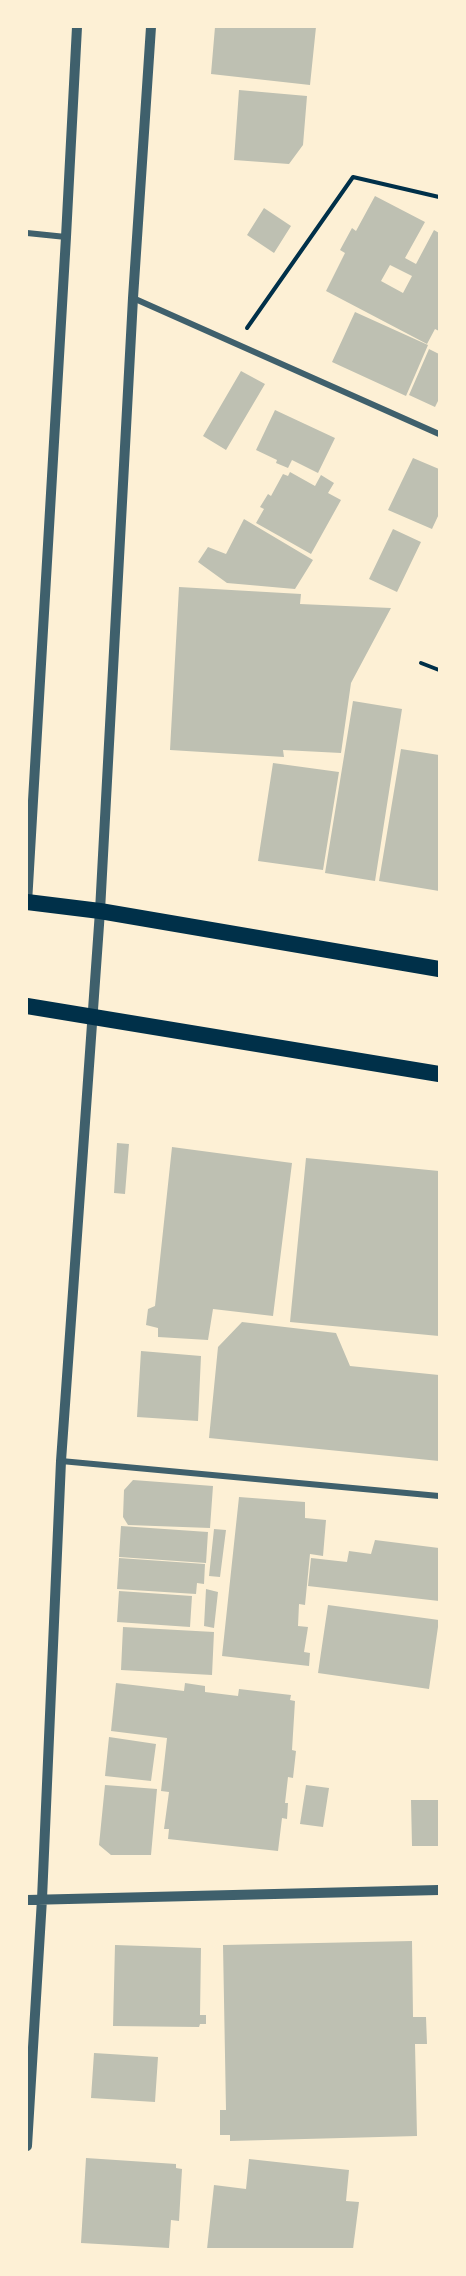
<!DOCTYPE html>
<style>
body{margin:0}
#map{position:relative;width:466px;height:2276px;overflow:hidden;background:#fdf0d5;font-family:Figtree,sans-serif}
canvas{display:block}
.frame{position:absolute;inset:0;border:28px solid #fdf0d5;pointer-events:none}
</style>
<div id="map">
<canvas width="466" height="2276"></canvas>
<div class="frame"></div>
</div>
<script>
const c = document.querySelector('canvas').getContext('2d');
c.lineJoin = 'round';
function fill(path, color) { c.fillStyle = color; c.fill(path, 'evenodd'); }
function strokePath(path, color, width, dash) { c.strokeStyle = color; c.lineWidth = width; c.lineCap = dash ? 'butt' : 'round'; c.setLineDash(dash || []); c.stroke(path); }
const building = new Path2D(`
 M215 27H316L310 85 211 74Z
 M239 90 307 96 303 145 289 164 234 160Z
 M375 196 425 222 405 258 416 264 434 230 439 233V331L435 329 427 344 326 291 345 253 340 250 352 228 356 231ZM390 265 412 276 403 293 381 281Z
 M264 208 291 226 274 253 247 235Z
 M355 312 428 345 406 396 332 362Z
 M429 349 439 354V399L435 407 409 395Z
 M241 371 265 384 226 450 203 436Z
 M275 410 335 438 318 473 292 460 288 468 276 463 277 460 256 450Z
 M413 458 439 469V514L432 529 388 510Z
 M290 472 315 486 321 475 334 483 328 493 341 500 311 554 256 523 264 509 260 507 268 494 271 496 283 474 288 476Z
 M244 519 313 560 295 589 227 583 198 562 208 547 226 554Z
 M393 529 421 542 397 592 369 579Z
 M179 587 301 594 300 604 391 608 351 683 341 753 283 750 284 757 170 750Z
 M353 701 402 709 375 881 325 873Z
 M401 749 439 755V891L379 881Z
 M273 763 339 772 323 870 258 861Z
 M117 1143 129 1144 125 1194 114 1193Z
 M172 1147 292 1163 273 1316 213 1309 208 1340 158 1337V1328L146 1325 148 1309 155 1306Z
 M306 1158 439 1171V1336L290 1322Z
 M242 1322 336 1333 350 1366 439 1375V1461L209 1438 218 1347Z
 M141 1351 201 1356 198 1421 137 1417Z
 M133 1480 213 1486 210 1528 128 1525 123 1517 124 1490Z
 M239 1497 305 1502V1518L326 1520 323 1556 310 1554 305 1605 299 1604 298 1626 308 1627 304 1652 310 1653 309 1666 222 1656Z
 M121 1526 208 1532 206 1563 119 1557Z
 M214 1529 226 1530 220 1577 209 1576Z
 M375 1540 439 1548V1601L308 1586 311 1558 347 1562 349 1551 371 1554Z
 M119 1558 205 1564 204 1584 197 1583 196 1594 117 1589Z
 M206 1589 218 1592 214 1628 204 1626Z
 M119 1591 192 1596 190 1627 117 1622Z
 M328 1605 439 1620 429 1689 318 1673Z
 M123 1627 214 1632 212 1675 121 1670Z
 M116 1683 184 1691 185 1683 205 1686V1692L238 1696 239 1689 291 1695 290 1700 295 1701 292 1750 296 1751 293 1778 288 1777 285 1803H288L287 1819 282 1818 278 1851 168 1839 169 1829H164L169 1792 161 1791 167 1738 111 1731Z
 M109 1737 156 1744 151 1781 105 1776Z
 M105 1785 157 1789 151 1855H111L99 1845Z
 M306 1785 329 1788 323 1827 300 1824Z
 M411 1800H439V1846H412Z
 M412 1941 413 2017H426L427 2044H415L417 2136 230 2141V2135H220V2110H226L223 1945Z
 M115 1945 201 1948 200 2015H206V2024H200L199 2027 113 2026Z
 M94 2053 158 2057 155 2102 91 2098Z
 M86 2158 176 2164V2168L182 2169 179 2221 171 2220 169 2248 81 2243Z
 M249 2159 349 2170 346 2201 359 2202 353 2249H207L214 2185 246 2189Z`);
const path = new Path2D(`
 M247 328 353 177 439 197
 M421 663 439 670`);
const minor = new Path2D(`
 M27 233 66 237
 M133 298 439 434
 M61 1461 439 1496`);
const tertiary = new Path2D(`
 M27 903 66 237 77 27
 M27 1900 439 1890
 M27 2146 42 1899 61 1461 100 911 133 298 151 27`);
const trunk = new Path2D(`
 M27 902 100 911 439 969
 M27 1006 439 1074`);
fill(building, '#bec0b2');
strokePath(path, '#003049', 4);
strokePath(minor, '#3f606c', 6);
strokePath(tertiary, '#3f606c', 10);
strokePath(trunk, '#003049', 16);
</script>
